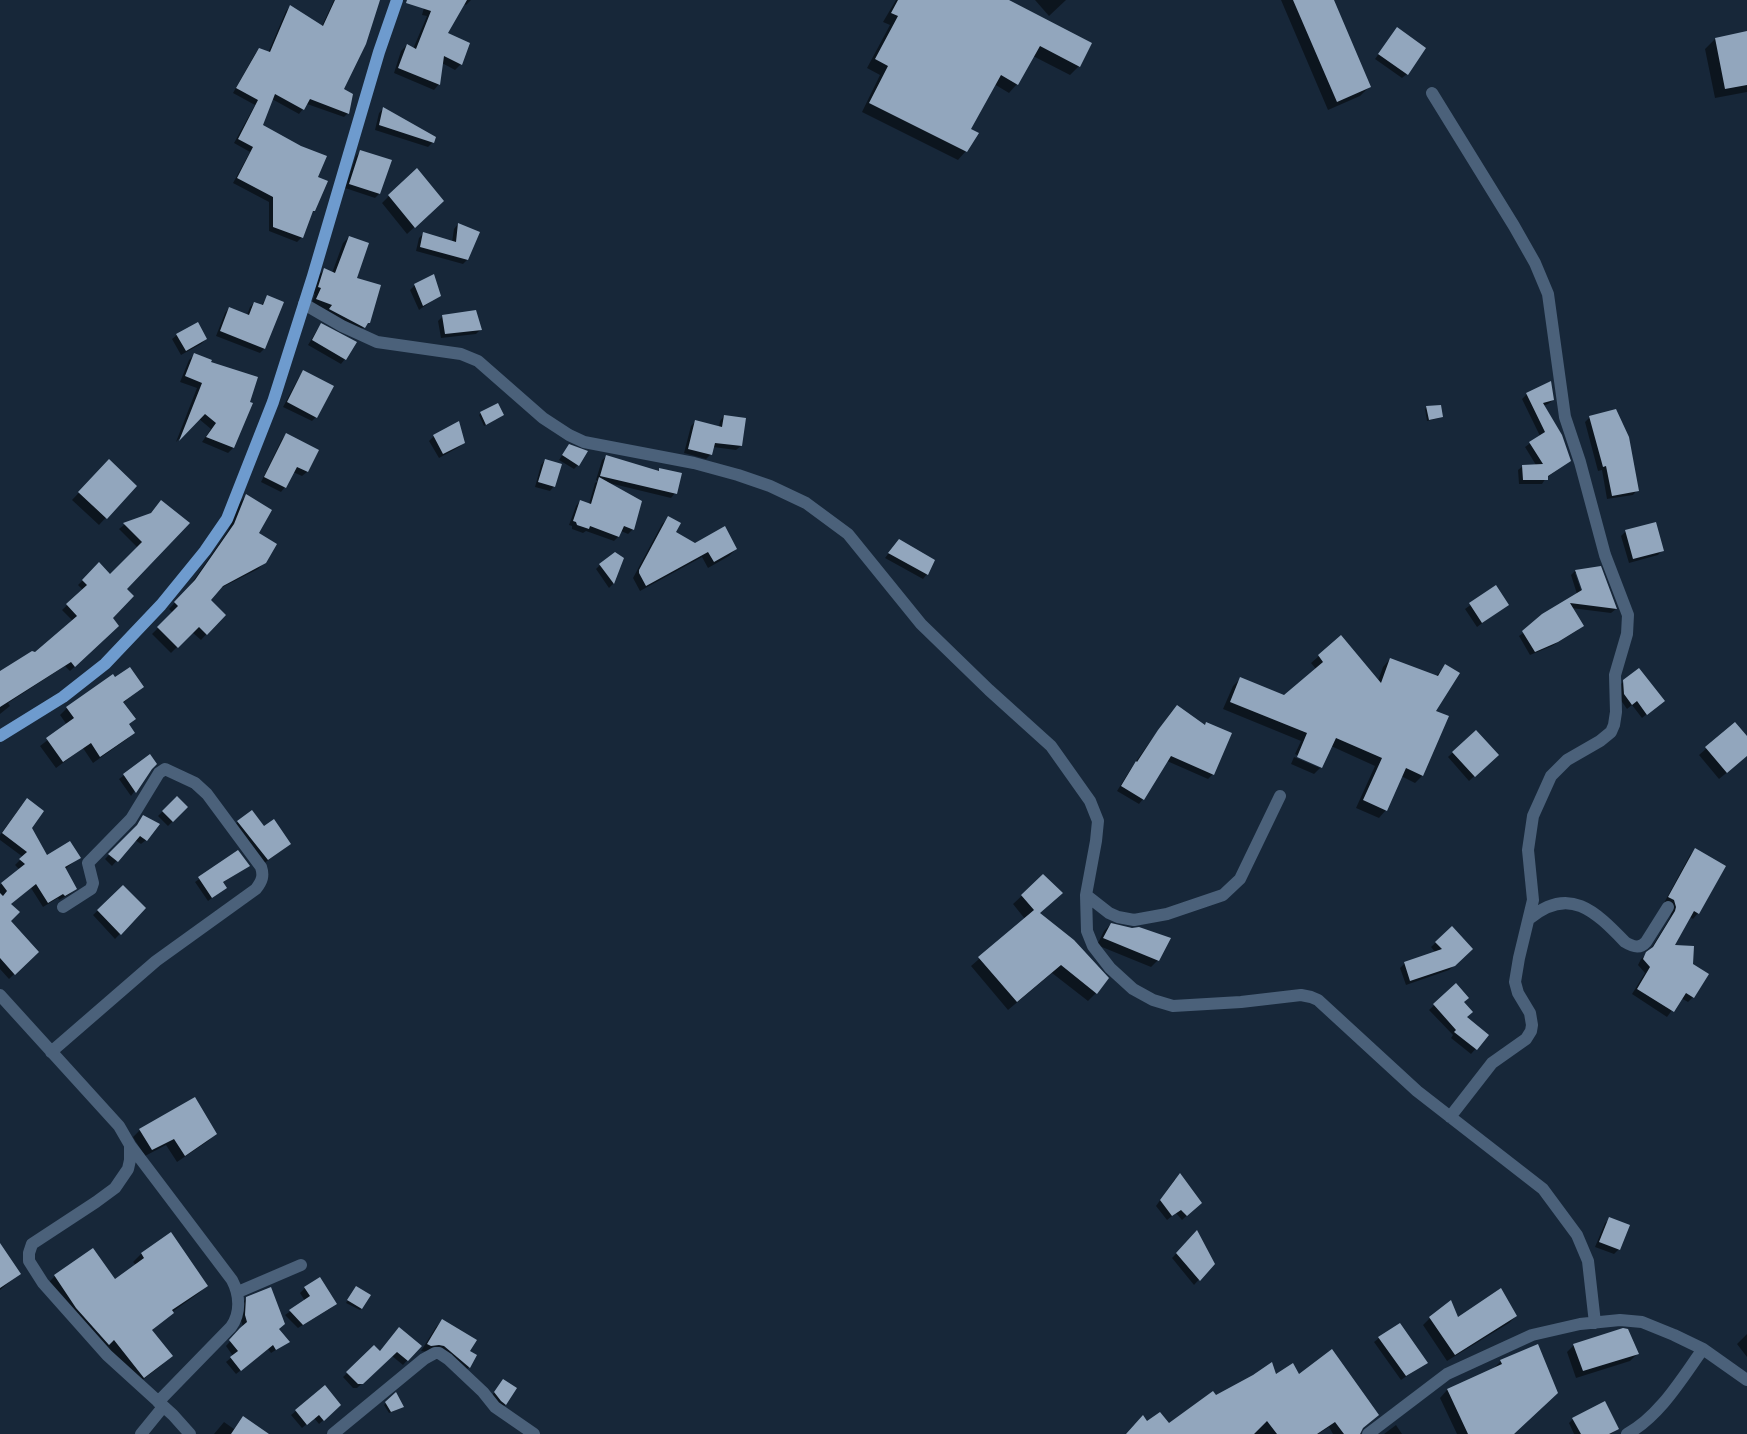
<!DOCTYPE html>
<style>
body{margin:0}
canvas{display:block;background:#172739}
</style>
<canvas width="1747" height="1434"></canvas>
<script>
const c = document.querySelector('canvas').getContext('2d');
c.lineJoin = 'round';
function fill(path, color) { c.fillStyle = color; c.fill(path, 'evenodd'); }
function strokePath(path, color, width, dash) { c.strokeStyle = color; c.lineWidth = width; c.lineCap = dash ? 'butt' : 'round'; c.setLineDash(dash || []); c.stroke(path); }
const shadow = new Path2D(`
 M334 0H379L343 90 348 113 344 117 307 104 299 114 272 99 261 126 316 178 314 211 310 214 302 237 297 242 269 231V202L233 183 250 152 234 143 255 105 233 93 255 54 259 49 268 53 286 11 290 7 322 26Z
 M426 0H471L466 5 463 4 446 34 461 64 455 70 442 63 439 84 434 90 394 73 401 51 407 45 413 49 427 16 422 15Z
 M896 0H1006L1079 66 1070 75 1033 56 1017 84 1009 93 994 84 969 130 966 151 958 160 862 112 880 75 867 68 890 25 883 22Z
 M1035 0H1066L1049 16Z
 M1281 0H1332L1369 87 1360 96 1328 110Z
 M1397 29 1407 74 1402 78 1375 59Z
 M1747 32V92L1715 98 1705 49 1715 39Z
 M383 109 433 142 428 147 375 130 379 113Z
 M361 151 390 161 379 194 375 198 345 188 356 156Z
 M389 196 435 208 407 234 382 203Z
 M458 224 467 260 463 264 416 251 419 238 423 234 452 242 454 229Z
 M349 237 355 279 368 322 358 333 311 306 315 294 313 293 318 276 324 270 332 273 343 243Z
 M415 285 439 296 419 310 410 290Z
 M267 297 283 303 264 349 260 353 216 336 225 313 229 308 247 315 250 307 254 303 261 306Z
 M443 316 480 330 476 334 441 338 438 321Z
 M322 325 345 359 341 364 308 345 317 330Z
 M177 335 206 339 201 344 181 355 172 339Z
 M195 354 210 363 251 404 233 448 228 453 202 442 211 429 199 419 176 442 197 388 180 382 189 360Z
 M303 372 316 417 312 421 283 407 299 377Z
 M1527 394 1553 400 1548 404 1543 406 1570 461 1546 478 1542 484H1519L1518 470 1523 466 1536 465 1525 447 1540 436 1522 399Z
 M1427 407 1441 416 1439 418 1427 421 1425 409Z
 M481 413 503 415 484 426 479 415Z
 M724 416 741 446 736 450 713 447 711 454 706 459 684 453 691 426 696 421 719 427 720 421Z
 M1590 417 1637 490 1633 495 1607 499 1602 470 1598 471 1585 422Z
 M286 435 317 451 307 472 302 476 293 472 285 487 281 492 261 482 282 439Z
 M434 436 464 442 459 447 439 458 429 441Z
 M569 445 578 465 574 469 559 460Z
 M607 456 657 472 660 469 675 493 671 498 609 483 641 502 633 529 628 534 621 531 618 537 614 541 586 531 583 533 572 529V526L569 525 576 506 580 501 589 504 595 483 598 481 596 480 602 460Z
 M545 460 554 486 550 491 535 487 541 465Z
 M109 461 135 486 99 525 72 500Z
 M246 496 265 562 258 569 217 590 209 600 224 615 201 640 192 632 171 653 152 634 173 613 169 609 189 587 228 531 240 502Z
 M161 501 125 589 111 618 118 626 70 671 65 666 8 703 10 706 0 714V674L35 653 73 621 62 610 83 590 78 585 99 564 110 575 138 548 119 529 124 525 149 515Z
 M669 517 674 533 695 544 736 549 729 556 708 568 702 557 640 591 633 578 662 524Z
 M1626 531 1662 550 1658 555 1629 563 1621 536Z
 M895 545 927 574 923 579 885 558Z
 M623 558 613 584 609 588 596 569 600 565Z
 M1575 571 1616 609 1611 613 1571 608 1578 630 1552 646 1530 655 1519 636 1577 594 1571 575ZM1575 573H1577L1585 595 1583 596Z
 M1495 587 1507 605 1477 627 1465 609Z
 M1341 637 1378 681 1383 667 1390 659 1436 676 1446 666 1435 711 1448 717 1422 776 1415 783 1401 776 1386 810 1379 818 1356 808 1375 766 1331 746 1321 767 1314 774 1291 764 1294 757 1320 768V765L1295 754 1301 741 1223 709 1233 686 1240 679 1284 697 1316 669 1311 663Z
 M112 676 142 687 123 703 128 725 134 733 127 739 93 763 83 748 56 768 40 746 67 725 60 715 67 708Z
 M1624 681 1658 705 1642 718 1632 705 1627 709 1620 699 1619 686Z
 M1172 711 1204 726 1206 723 1213 774 1208 779 1167 761 1143 799 1139 804 1117 791 1132 767Z
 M1734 724 1747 738V756L1719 779 1699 755Z
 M1475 731 1497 755 1469 781 1448 757Z
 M150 756V770L131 796 119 779Z
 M177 797 187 807 168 826 158 816Z
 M22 805 30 828 47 857 79 858 65 869 75 888 70 894 59 900 58 898 43 907 31 888 10 904 9 921 32 957 9 979 0 969V885L20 870 15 865 23 857 0 840V835Z
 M143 817 146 840 141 844 135 840 112 866 105 859 132 831Z
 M238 822 264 828 285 848 263 864 233 826Z
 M1695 850 1698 913 1693 919 1690 917 1673 947 1692 965 1693 997 1688 1002 1681 998 1667 1017 1632 994 1645 973 1638 965 1641 959 1649 952 1670 918 1671 913 1668 905 1664 903 1690 855Z
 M238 852 249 866 222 883 225 888 208 901 195 882Z
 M1043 876 1039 913 1096 993 1088 1001 1052 973 1008 1010 971 966 1025 919 1013 904Z
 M123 886 145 908 115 939 93 915Z
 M1111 924 1158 960 1151 967 1097 945 1104 931Z
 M1451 928 1471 949 1449 970 1406 985 1400 968 1405 963 1436 953 1431 947Z
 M1456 985 1463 1002 1465 1017 1488 1035 1471 1054 1451 1038 1453 1035 1429 1010Z
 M140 1130 215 1134 208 1141 177 1162 166 1145 145 1156 133 1137Z
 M1175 1179 1195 1208 1182 1220 1176 1213 1167 1220 1156 1206Z
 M1610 1219 1619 1249 1614 1254 1595 1247 1605 1223Z
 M1197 1232 1213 1264 1194 1285 1172 1258Z
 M171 1234 207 1285 199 1293 172 1312 151 1331 163 1364 136 1385 47 1284 55 1276 114 1281 136 1265 133 1262 141 1254Z
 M0 1245 19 1274 0 1290Z
 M305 1288 335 1304 331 1308 298 1328 285 1315 305 1301 300 1293Z
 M355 1289 361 1309 360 1310 346 1303Z
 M247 1298 288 1342 271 1353 268 1349 236 1374 226 1362 233 1356 226 1346 243 1327 241 1320 242 1303Z
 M1516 1316 1509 1323 1447 1361 1423 1325 1430 1318 1458 1319Z
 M443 1320 468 1351 476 1356 469 1367 462 1374 436 1353 421 1351 436 1327Z
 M1747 1334V1357L1737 1344Z
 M1379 1338 1427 1362 1401 1380 1374 1342Z
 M1574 1345 1637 1354 1630 1361 1576 1378 1567 1352Z
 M420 1346 403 1365 392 1356 357 1388H353L343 1377 374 1347 379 1353Z
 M1537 1346 1513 1434H1457L1440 1398 1447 1390 1493 1369 1501 1361Z
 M1276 1376H1299L1378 1415 1359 1431V1434H1333L1329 1427 1318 1434H1127L1147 1422 1169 1425 1216 1397Z
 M503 1381 506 1404 501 1409 490 1398Z
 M325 1387 340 1405 319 1424 314 1418 302 1428 291 1415Z
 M396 1394 403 1407 389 1413 384 1405Z
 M1573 1419 1617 1429 1611 1434H1574L1569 1423Z
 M224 1422 234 1429 239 1422 267 1434H214Z
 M1396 1425 1402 1434H1384Z`);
const building = new Path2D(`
 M335 0H380L366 44 344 89 353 94 349 114 310 99 304 110 275 94 263 125 301 146 327 156 318 177 328 181 315 211H313L303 238 273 227V197L237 178 253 147 238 139 258 100 236 88 259 48 270 52 290 5 323 26Z
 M407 0H467L448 33 470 43 462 65 444 56 440 85 398 68 407 44 416 49 431 11 406 3Z
 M898 0H1009L1092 43 1080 67 1040 46 1018 85 1001 75 971 129 979 133 967 152 869 103 888 66 875 59 898 16 891 13Z
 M1293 0H1334L1371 87 1337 102Z
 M1397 27 1426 48 1408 75 1378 54Z
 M1747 31V85L1725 89 1715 38Z
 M383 107 436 137 434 143 379 125Z
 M360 150 392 160 380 194 349 184Z
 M417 168 444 201 415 228 388 195Z
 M458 223 480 232 468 260 420 247 423 232 456 242Z
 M349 236 369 243 357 278 381 285 370 323H368L365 328 329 309 332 305 316 299 321 288 318 287 324 268 335 273Z
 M434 274 441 296 423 306 414 284Z
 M267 295 284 302 265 349 220 331 229 307 249 315 254 302 263 305Z
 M476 310 482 330 445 334 442 315Z
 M198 322 207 339 186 351 176 334Z
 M321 323 357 342 346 360 312 340Z
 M194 353 212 360 211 362 258 377 250 402 253 403 234 448 206 437 216 423 205 414 179 441 202 383 185 376Z
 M303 370 334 386 317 418 287 402Z
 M1551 381 1554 400 1543 403 1562 435 1571 461 1548 476V480H1523L1522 465 1543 464 1529 442 1545 432 1526 393Z
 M498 403 504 415 486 425 480 412Z
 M1441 405 1443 417 1429 420 1426 406Z
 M1616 409 1629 437 1639 491 1612 496 1606 466 1603 467 1589 416Z
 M724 415 746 418 742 446 715 443 712 455 688 449 695 420 722 427Z
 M459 421 465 443 443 454 433 435Z
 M286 433 319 450 308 472 297 467 286 488 264 477Z
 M569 444 588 451 579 466 562 455Z
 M606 455 659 471V468L682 473 677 494 600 476Z
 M109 459 137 486 107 519 78 492Z
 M545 459 562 464 555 487 538 482Z
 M599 477 642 501 634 530 624 526 619 537 590 526 589 529 577 525 576 522 573 521 580 500 591 504Z
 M246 494 272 510 259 533 277 544 266 563 223 586 211 600 226 615 207 635 199 627 178 648 157 627 178 606 174 602 195 580 234 524Z
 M161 500 190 523 127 589 134 596 113 618 119 626 75 667 71 662 0 707V671L32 651 35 652 77 616 66 604 87 585 82 580 99 562 110 574 142 542 123 523 151 513Z
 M668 516 681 523 676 532 695 543 725 526 737 549 714 562 708 552 646 586 639 573V570Z
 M1656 522 1664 551 1633 559 1625 530Z
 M899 539 935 560 928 575 888 553Z
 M615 552 624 558 614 584 599 564Z
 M1601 566 1617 609 1570 603 1584 626 1558 642 1535 652 1522 631 1542 614 1582 590 1575 570Z
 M1496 585 1509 605 1482 623 1469 603Z
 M1341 635 1381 683 1390 658 1438 676 1445 664 1460 673 1436 711 1449 716 1423 776 1406 768 1387 811 1363 800 1382 758 1336 738 1322 768 1297 757 1307 733 1230 702 1240 677 1284 695 1323 662 1318 655Z
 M130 667 144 687 123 702 136 719 129 724 135 733 100 757 91 743 63 762 46 738 74 718 66 707 113 674 115 677Z
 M1639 668 1665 701 1647 715 1637 701 1632 705 1624 694 1623 680Z
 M1177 705 1205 725 1206 722 1232 733 1214 775 1171 756 1144 800 1121 786 1136 761 1137 762 1158 730Z
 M1735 722 1747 736V756L1727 773 1705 747Z
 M1476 730 1499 755 1475 777 1452 752Z
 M150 754 157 764 152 769 136 793 123 774Z
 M177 796 188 807 173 822 162 811Z
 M27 798 44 811 32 828 47 855 70 841 81 858 65 867 77 889 65 896 63 894 48 903 36 884 11 904 20 912 11 921 39 952 15 975 0 958V893L3 896 7 891 1 883 25 864 19 859 27 852 2 833Z
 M252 810 264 826 274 819 291 844 268 860 237 821Z
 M143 815 160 824 147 841 140 836 118 862 108 854 137 825Z
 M1695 848 1726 866 1699 914 1694 911 1675 945 1694 946 1693 964 1709 974 1694 998 1686 993 1674 1012 1637 989 1650 967 1643 959 1646 952 1653 947 1675 911 1676 907 1674 900 1668 897Z
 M238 850 250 866 223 882 227 888 212 898 198 877Z
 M1043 874 1063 893 1040 913 1074 940 1109 978 1097 994 1061 965 1017 1002 978 957 1034 910 1021 895Z
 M123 885 146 908 121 935 97 910Z
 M1111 923 1132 928 1139 927 1171 938 1159 961 1103 938Z
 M1452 926 1473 949 1455 966 1410 981 1404 962 1442 949 1435 942Z
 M1456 983 1469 998 1464 1002 1473 1012 1467 1017 1489 1035 1477 1050 1454 1032 1456 1030 1433 1004Z
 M195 1097 217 1134 185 1156 174 1139 152 1150 139 1129Z
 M1180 1173 1202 1203 1187 1216 1181 1210 1172 1216 1160 1200Z
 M1609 1217 1630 1225 1620 1250 1599 1242Z
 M1197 1230 1215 1264 1200 1281 1176 1253Z
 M171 1232 208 1286 172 1310 174 1313 152 1330 173 1356 144 1378 114 1340 109 1345 76 1308 54 1275 93 1248 115 1279 144 1258 141 1253Z
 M0 1243 21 1274 0 1288Z
 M320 1277 337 1304 303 1325 289 1310 310 1296 304 1287Z
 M356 1286 371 1295 362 1309 347 1300Z
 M271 1287 285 1324 279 1329 290 1342 276 1350 273 1345 241 1371 230 1357 238 1351 229 1340 240 1328 247 1322 245 1315 246 1297Z
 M1501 1288 1517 1316 1455 1355 1429 1317 1451 1300 1458 1317Z
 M442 1319 477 1340 470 1351 477 1355 470 1368 444 1346 439 1345 431 1346 427 1344Z
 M1400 1323 1428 1363 1406 1376 1378 1337Z
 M399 1327 422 1346 408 1361 397 1352 363 1384H358L346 1372 374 1345 380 1351Z
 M1623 1328 1628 1329 1639 1354 1583 1371 1573 1344Z
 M1538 1344 1558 1393 1514 1434H1468L1447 1389 1502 1364 1500 1360Z
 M1332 1349 1379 1415 1363 1428 1360 1434H1344L1335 1422 1317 1434H1277L1267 1421 1254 1434H1126L1143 1415 1147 1421 1160 1412 1169 1423 1213 1391 1216 1395 1253 1375 1272 1362 1276 1374 1293 1363 1299 1374Z
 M503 1379 517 1388 506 1405 501 1401 494 1392Z
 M325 1385 341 1405 324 1421 319 1415 307 1425 295 1410Z
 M396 1392 404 1407 391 1412 385 1402Z
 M1605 1401 1619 1429 1609 1434H1581L1572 1418Z
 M243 1416 269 1434H231Z`);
const street = new Path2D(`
 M1432 93 1514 226 1535 263 1548 294 1565 417 1580 462 1605 555 1628 615 1627 634 1615 675 1616 712 1614 725 1611 732 1600 741 1567 760 1551 776 1533 816 1528 850 1533 900 1519 958 1515 982 1518 993 1530 1013 1532 1025 1531 1031 1526 1039 1492 1063 1450 1117
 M304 304 342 326 377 342 461 354 478 361 543 418 569 435 584 442 694 463 738 475 770 486 806 503 848 534 921 624 989 690 1051 746 1090 801 1098 821 1096 841 1086 895 1087 931 1093 946 1110 968 1133 989 1153 1000 1173 1006 1241 1002 1301 995 1311 997 1318 1000 1417 1091 1543 1189 1577 1235 1588 1261 1595 1323
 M1086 895 1109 913 1118 917 1134 920 1167 914 1223 895 1240 879 1280 796
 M1529 919C1569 885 1595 911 1625 942 1633 947 1640 949 1646 942L1668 907
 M0 995 119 1126 130 1145V1160L128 1169 115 1188 96 1202 32 1244 29 1253V1261L43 1283 107 1355 173 1415 190 1434
 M51 1052 156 961 256 889C262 881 264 876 261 867L207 794 195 783 165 769 159 773 131 819 88 863 93 883 91 889 63 907
 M130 1145 232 1280C240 1295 241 1313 231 1327L158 1402
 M238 1292 301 1265
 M141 1434 163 1407
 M333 1434 424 1359 435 1353H439L448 1359 483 1392 495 1407 534 1434
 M1368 1434 1447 1374 1532 1335 1580 1324 1620 1320 1642 1322 1674 1335 1703 1349 1747 1380
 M1627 1434C1660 1416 1682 1378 1703 1349`);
const primary = new Path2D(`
 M0 736 63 697 105 664 161 605 205 551 227 519 273 402 313 276 379 52 397 0`);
fill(shadow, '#0007');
fill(building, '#92a6bd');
strokePath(street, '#4b617a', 12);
strokePath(primary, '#6e9bce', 12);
</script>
